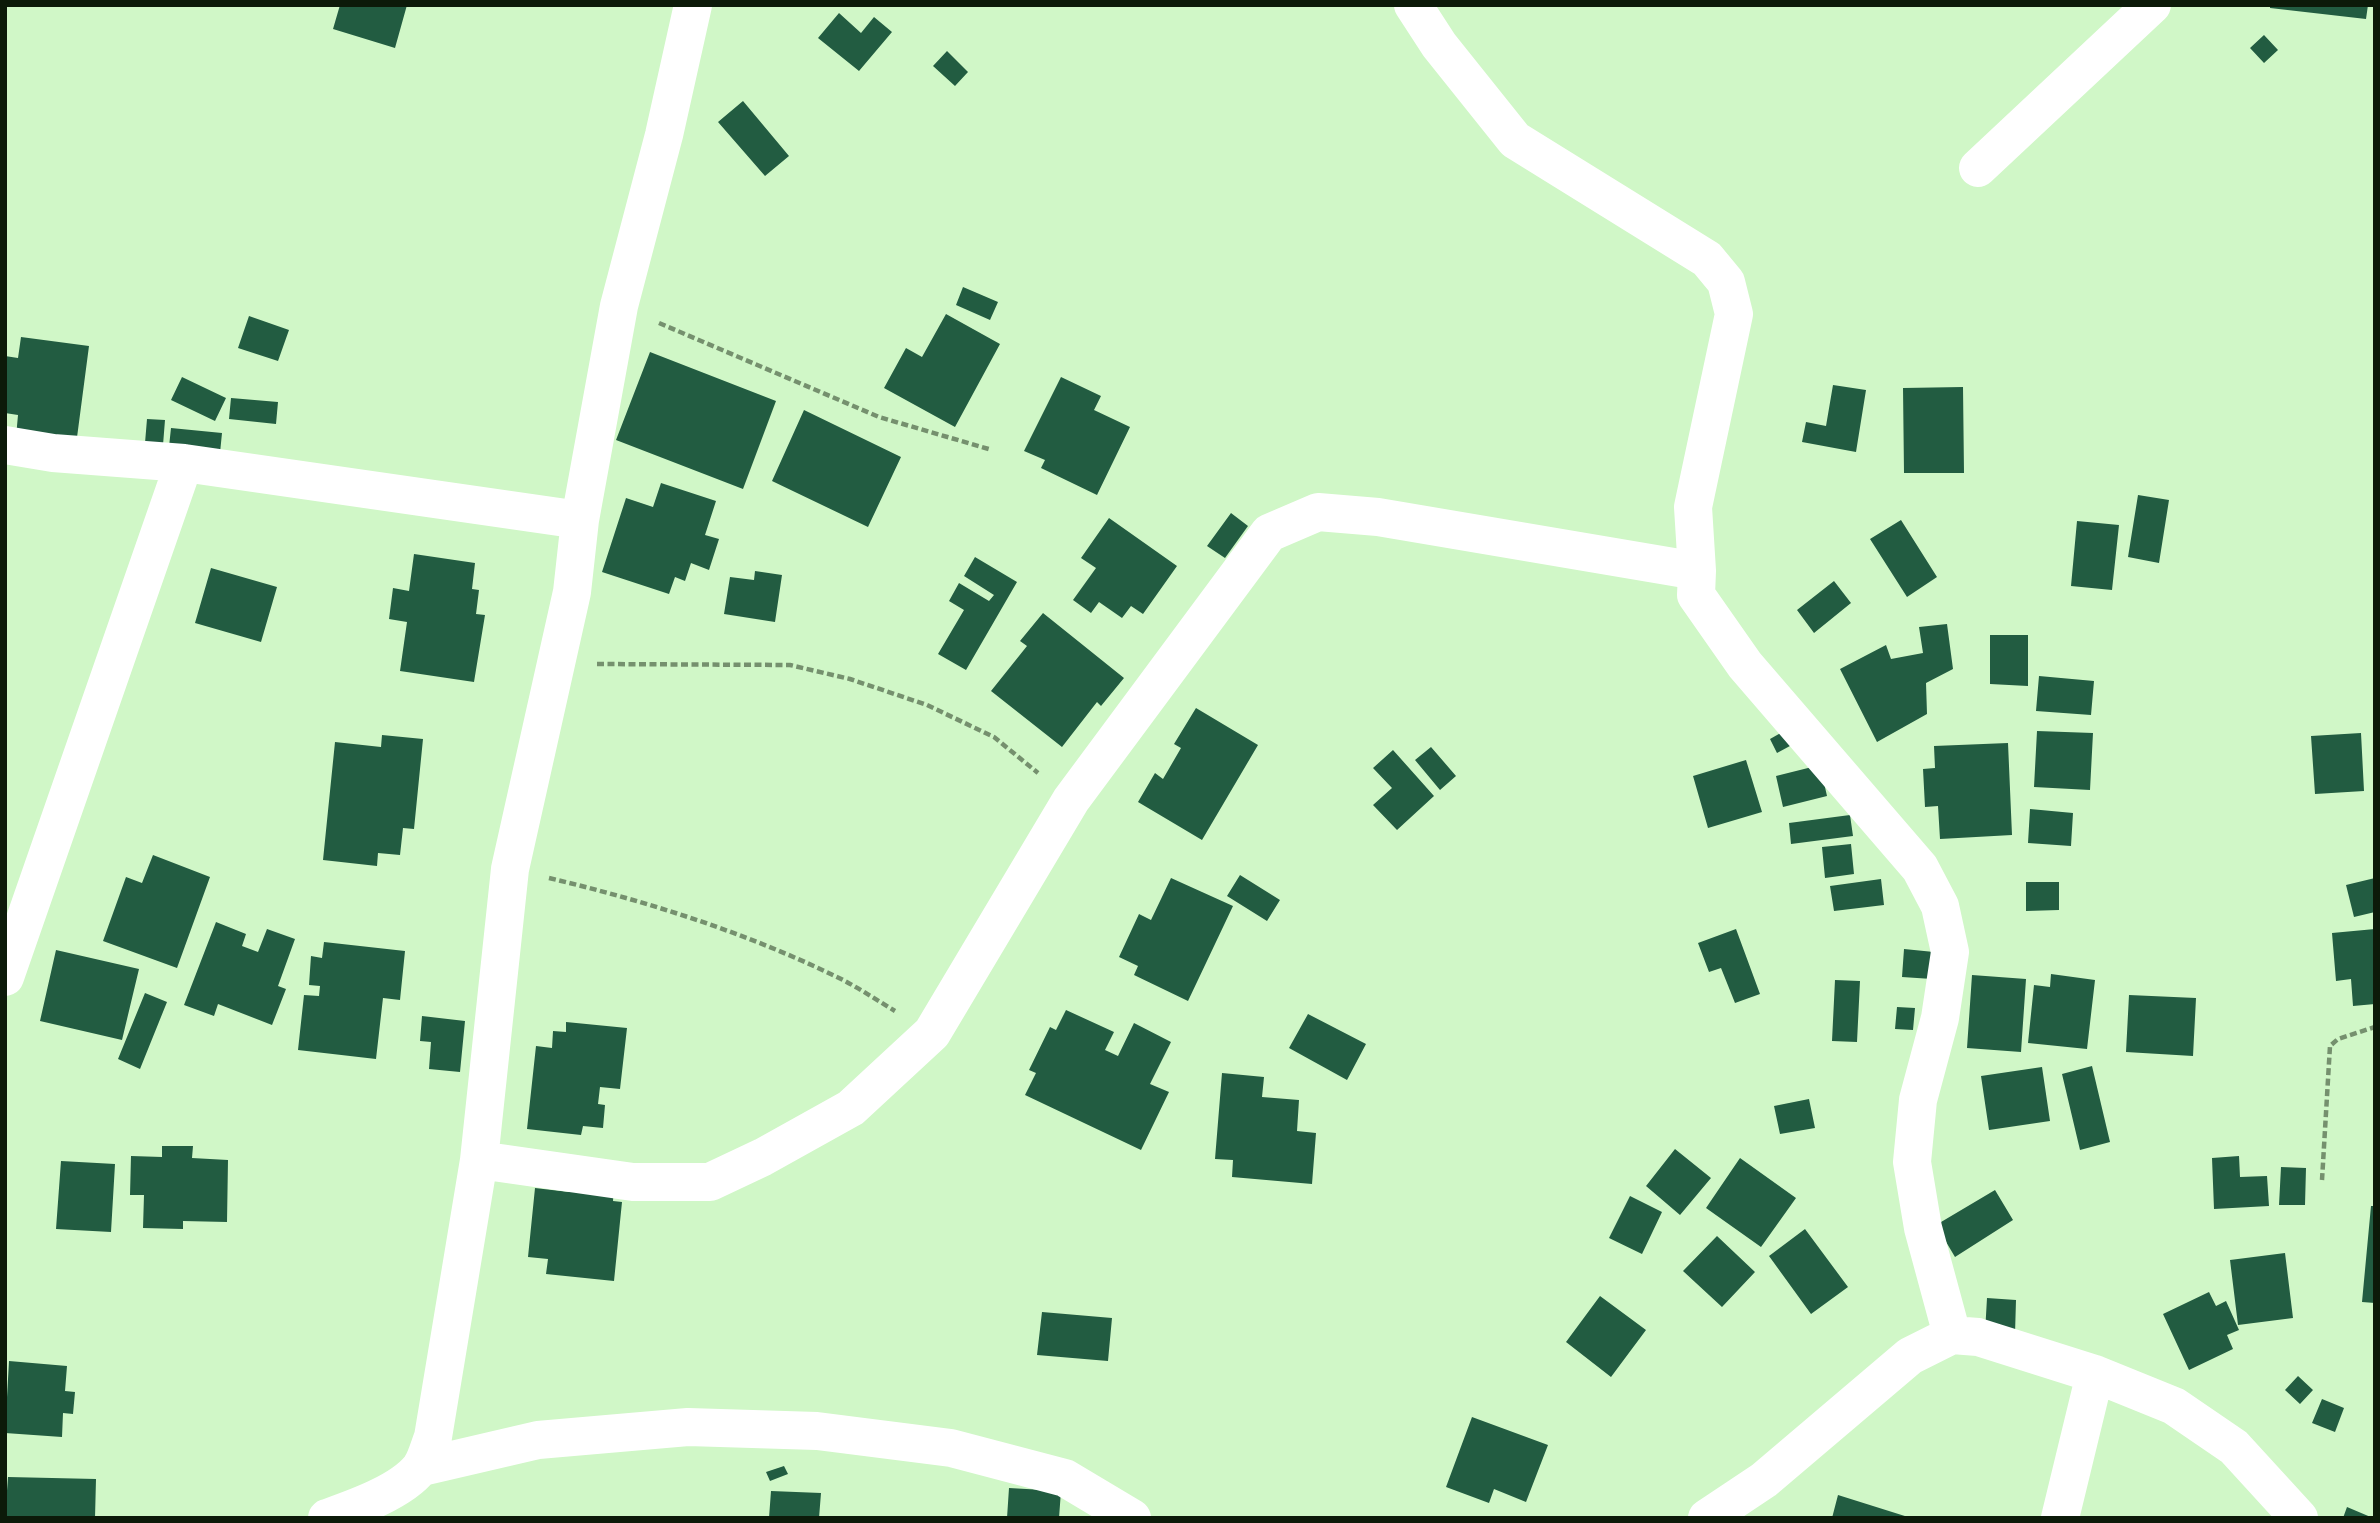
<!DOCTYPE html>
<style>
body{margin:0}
#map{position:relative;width:2380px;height:1523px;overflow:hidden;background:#d0f7c7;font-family:Cabin,sans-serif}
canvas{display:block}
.frame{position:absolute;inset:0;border:7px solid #0c1a09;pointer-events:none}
</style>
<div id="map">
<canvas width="2380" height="1523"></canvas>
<div class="frame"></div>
</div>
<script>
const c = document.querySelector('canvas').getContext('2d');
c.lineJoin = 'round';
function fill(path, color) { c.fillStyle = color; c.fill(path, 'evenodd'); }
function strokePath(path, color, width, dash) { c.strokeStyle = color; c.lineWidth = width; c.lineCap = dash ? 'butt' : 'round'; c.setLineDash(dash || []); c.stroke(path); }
const building = new Path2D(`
 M340 5H407L395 48 333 29Z
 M2270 5H2368L2366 19 2270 8Z
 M839 13 861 33 874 17 892 32 859 71 818 38Z
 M2264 35 2278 50 2264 63 2250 48Z
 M947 51 968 72 955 86 933 66Z
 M743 101 789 156 765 176 718 122Z
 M963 287 998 302 990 320 956 305Z
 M946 314 1000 344 955 427 884 388 906 348 922 357Z
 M249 316 289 330 278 361 238 348Z
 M21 337 89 346 76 445 16 437 18 415 5 413V356L18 358Z
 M650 352 776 401 743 489 616 440Z
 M182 377 226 398 215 421 171 400Z
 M1061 377 1101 396 1094 410 1130 427 1097 495 1041 468 1045 460 1024 451Z
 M1833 385 1866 390 1856 452 1802 442 1806 422 1826 426Z
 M1963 387 1964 473H1904L1903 388Z
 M231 398 278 402 276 424 229 419Z
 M804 410 901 457 868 527 772 481Z
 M147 419 165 420 163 445 145 443Z
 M171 428 222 433 219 463 168 456Z
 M661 483 716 501 705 535 719 539 709 570 691 563 685 581 675 577 669 594 602 572 626 498 653 507Z
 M2138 495 2169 500 2159 563 2128 557Z
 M1231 513 1248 526 1225 558 1207 546Z
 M1109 518 1177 566 1143 614 1131 606 1122 618 1099 602 1091 613 1073 600 1096 568 1081 558Z
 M1901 520 1937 577 1907 597 1870 539Z
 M2077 521 2119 525 2112 590 2071 586Z
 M414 554 475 563 472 589 479 590 476 614 485 615 474 682 400 671 407 622 389 619 393 588 409 591Z
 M975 557 1017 582 966 670 938 654 964 610 949 601 959 583 989 601 994 595 964 576Z
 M211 568 277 587 261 642 195 623Z
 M755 571 782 575 775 622 724 614 730 577 754 580Z
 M1834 581 1851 603 1814 633 1797 610Z
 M1043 613 1124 678 1101 706 1097 702 1062 747 991 691 1027 646 1020 641Z
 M1947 624 1953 669 1926 683 1927 714 1877 742 1840 669 1886 645 1891 659 1923 653 1919 627Z
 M1990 635H2028V686L1990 684Z
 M2039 676 2094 681 2091 715 2036 711Z
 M1196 708 1258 745 1202 840 1138 802 1155 773 1163 779 1181 748 1174 744Z
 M1793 726 1801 740 1777 753 1770 739Z
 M2037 731 2093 733 2090 790 2034 787Z
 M2361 733 2364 791 2315 794 2311 736Z
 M382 735 423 739 414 829 403 828 400 855 378 853 377 866 323 860 335 742 381 747Z
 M2008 743 2012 835 1940 839 1938 806 1925 807 1923 769 1935 768 1934 746Z
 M1431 747 1456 776 1440 790 1415 760Z
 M1393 750 1434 796 1397 830 1373 805 1392 788 1373 768Z
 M1746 760 1762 812 1708 828 1693 776Z
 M1820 765 1827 796 1783 807 1776 776Z
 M2030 809 2073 813 2071 846 2028 843Z
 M1850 815 1853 836 1791 844 1789 823Z
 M1851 844 1854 874 1825 878 1822 847Z
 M153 855 210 877 177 968 103 941 126 877 142 883Z
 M1240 875 1280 900 1267 921 1227 896Z
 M1171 878 1233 906 1188 1001 1134 975 1138 966 1119 957 1139 914 1151 920Z
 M2375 878V912L2354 917 2346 885Z
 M1881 879 1884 905 1834 911 1830 886Z
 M2026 882H2059V910L2026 911Z
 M216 922 246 934 242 946 258 952 267 929 295 939 278 986 286 989 272 1025 218 1004 214 1016 184 1005Z
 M1736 929 1760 994 1735 1003 1721 968 1709 972 1698 943Z
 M2375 929V1004L2353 1006 2351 979 2336 981 2332 933Z
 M324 942 405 951 400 1000 383 998 376 1059 298 1050 304 995 319 996 320 986 309 985 311 956 322 958Z
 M1904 949 1934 952 1932 979 1902 977Z
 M56 950 139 969 122 1040 40 1021Z
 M2051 974 2095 980 2087 1049 2028 1043 2034 985 2050 987Z
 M1972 975 2026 979 2021 1052 1967 1048Z
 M1835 980 1860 981 1857 1042 1832 1041Z
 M145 993 167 1002 140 1069 118 1059Z
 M2129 995 2196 998 2193 1056 2126 1052Z
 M1897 1007 1915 1008 1913 1030 1895 1029Z
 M1066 1010 1114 1032 1105 1050 1118 1056 1134 1023 1171 1042 1150 1084 1169 1092 1141 1150 1025 1095 1036 1073 1029 1070 1050 1027 1056 1030Z
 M1308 1014 1366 1044 1347 1080 1289 1048Z
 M422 1016 465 1021 460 1072 429 1069 431 1042 420 1041Z
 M566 1022 627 1028 620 1089 600 1087 598 1104 605 1105 603 1128 583 1126 581 1135 527 1129 536 1046 552 1048 553 1031 566 1032Z
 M2092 1066 2110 1142 2080 1150 2062 1074Z
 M2042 1067 2050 1121 1989 1130 1981 1076Z
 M1222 1073 1264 1077 1262 1097 1299 1100 1297 1131 1316 1133 1312 1184 1232 1177 1233 1160 1215 1159Z
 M1809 1099 1815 1128 1780 1134 1774 1106Z
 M162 1146H193L192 1158 228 1160 227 1222 183 1221V1229L143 1228 144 1195H130L131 1156 162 1157Z
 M1675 1149 1711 1178 1680 1215 1646 1186Z
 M2239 1156 2240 1177 2267 1176 2269 1206 2214 1209 2212 1158Z
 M1740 1158 1796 1198 1761 1247 1706 1208Z
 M61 1161 115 1164 111 1232 56 1229Z
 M2281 1167 2306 1168 2305 1205H2279Z
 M614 1187 613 1201 622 1202 614 1281 546 1274 548 1259 528 1257 535 1188 569 1192Z
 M1995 1190 2013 1220 1955 1257 1936 1225Z
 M1630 1196 1662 1212 1642 1254 1609 1238Z
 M2371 1206H2375V1303L2362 1302Z
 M1805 1229 1848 1287 1811 1314 1769 1256Z
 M1717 1236 1755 1272 1722 1307 1683 1271Z
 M2285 1253 2293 1318 2238 1325 2230 1260Z
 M2209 1292 2216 1306 2226 1301 2239 1330 2227 1335 2233 1349 2189 1370 2163 1314Z
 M1600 1296 1646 1330 1611 1377 1566 1342Z
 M1987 1298 2016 1300 2015 1334 1985 1333Z
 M1042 1312 1112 1318 1108 1361 1037 1355Z
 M9 1361 67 1366 65 1391 75 1392 73 1414 63 1413 62 1437 5 1433Z
 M2298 1376 2313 1390 2300 1404 2285 1390Z
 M2322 1399 2344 1408 2335 1432 2312 1423Z
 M1472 1417 1548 1445 1526 1502 1494 1489 1489 1503 1446 1487Z
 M784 1466 788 1474 770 1481 766 1472Z
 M8 1477 96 1479 95 1518H5Z
 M1009 1488 1061 1491 1059 1518H1007Z
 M771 1491 821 1493 819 1518H769Z
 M1838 1495 1908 1517V1518H1832Z
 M2347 1507 2373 1518H2343Z`);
const path = new Path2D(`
 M659 323 879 417 992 450
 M597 664 790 665 850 679 927 705 994 737 1038 773
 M549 878C646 901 744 932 835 976 856 986 875 999 895 1011
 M2322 1180 2330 1046 2338 1039 2375 1027`);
const minor = new Path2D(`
 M1413 5 1439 45 1515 140 1707 259 1726 282 1734 314 1693 507 1697 571 1696 595 1745 665 1920 868 1940 906 1950 952 1940 1018 1918 1100 1912 1162 1923 1228 1952 1335
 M1978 168 2152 5
 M5 445 53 453 184 463 580 520
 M5 977 184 463
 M479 1160 633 1182H710L763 1157 851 1108 932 1033 1071 800 1269 533 1318 512 1378 517 1697 571
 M422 1467 538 1440 688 1427 817 1431 951 1448 1065 1478 1132 1518
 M327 1518C355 1508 401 1492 420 1468 426 1460 429 1447 433 1437L479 1160 510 869 572 592 580 520 619 306 664 135 693 5
 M1707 1518 1764 1480 1910 1356 1952 1335 1978 1337 2095 1374 2174 1406 2234 1447 2299 1518
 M2060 1518 2095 1374`);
fill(building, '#225c41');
strokePath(path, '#75906e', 4.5, [7, 3.5]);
strokePath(minor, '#fff', 38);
</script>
